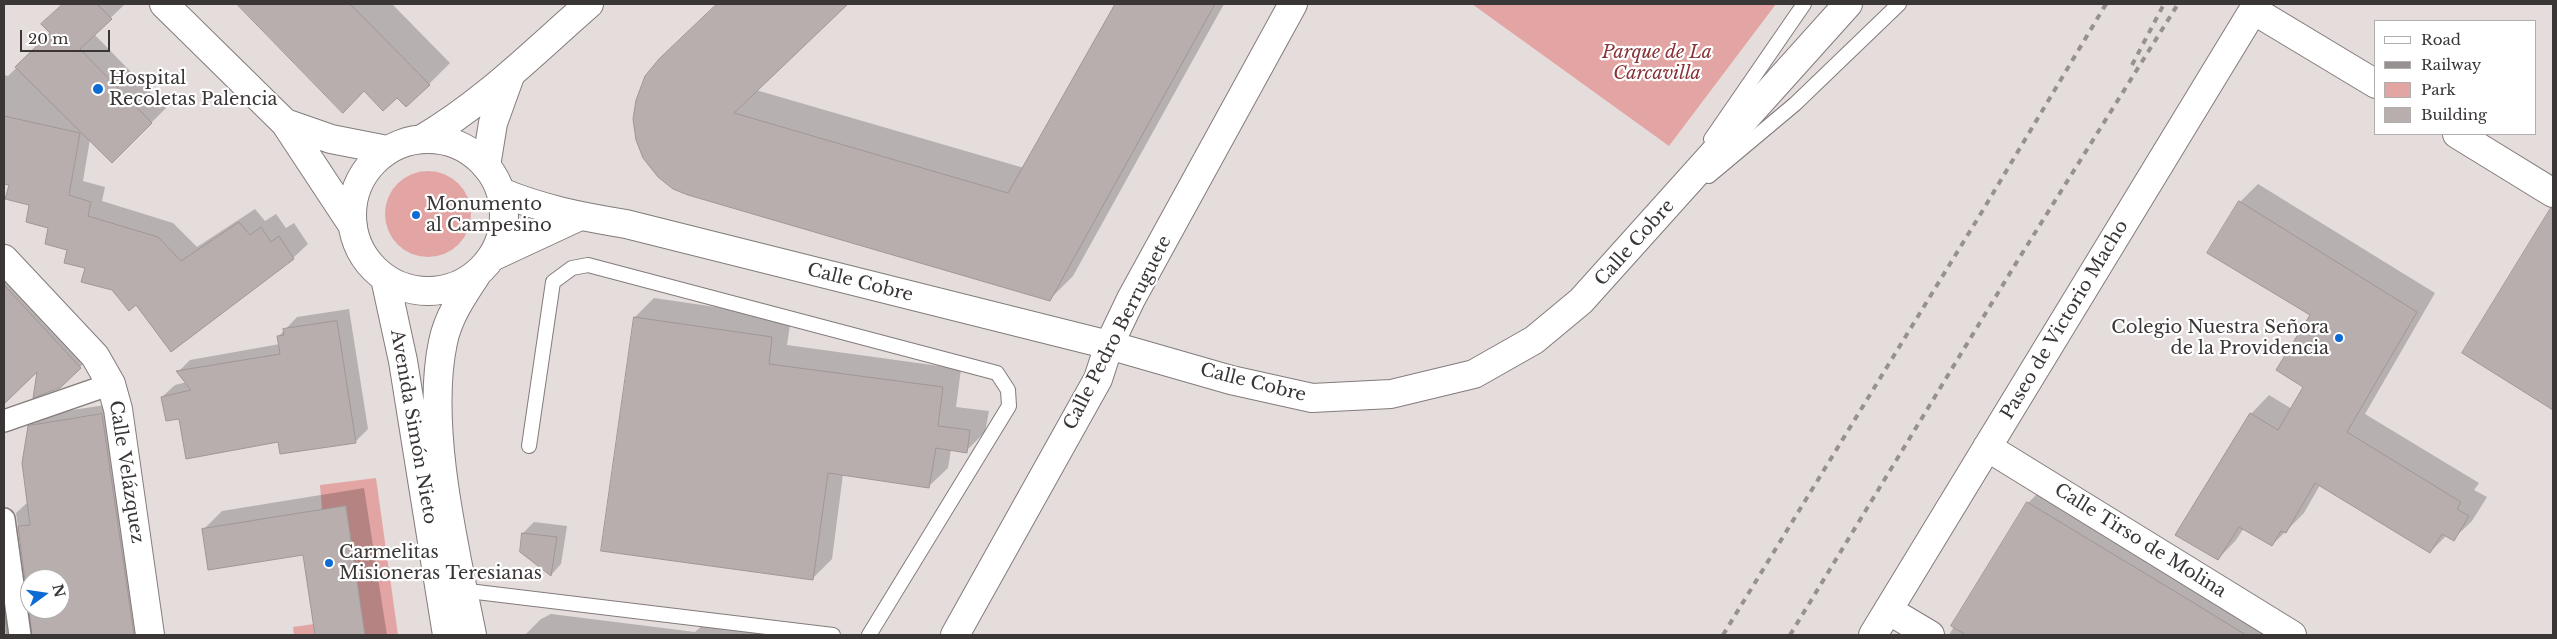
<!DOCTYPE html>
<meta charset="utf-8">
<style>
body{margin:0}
#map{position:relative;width:2557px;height:639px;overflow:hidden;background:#e5dcdc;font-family:"Libre Baskerville",serif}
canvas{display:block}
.frame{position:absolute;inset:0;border:5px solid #393635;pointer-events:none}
.legend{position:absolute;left:2374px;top:20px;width:162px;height:115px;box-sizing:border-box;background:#fff;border:1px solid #b0afae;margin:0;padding:6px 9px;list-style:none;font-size:15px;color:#393635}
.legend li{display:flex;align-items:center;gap:10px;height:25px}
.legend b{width:25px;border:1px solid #b0afae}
.north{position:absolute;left:20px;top:569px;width:50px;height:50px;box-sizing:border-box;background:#fff;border:1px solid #b0afae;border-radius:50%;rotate:76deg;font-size:14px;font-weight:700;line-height:20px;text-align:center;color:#393635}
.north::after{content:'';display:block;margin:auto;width:18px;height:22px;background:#0c6bd4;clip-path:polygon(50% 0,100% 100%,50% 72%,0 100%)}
.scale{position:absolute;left:20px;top:30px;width:90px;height:22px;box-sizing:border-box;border:2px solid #393635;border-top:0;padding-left:6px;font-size:15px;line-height:18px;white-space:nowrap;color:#393635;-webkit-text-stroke:4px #fff;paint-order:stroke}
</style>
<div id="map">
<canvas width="2557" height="639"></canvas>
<div class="frame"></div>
<ul class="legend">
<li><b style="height:6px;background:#fff"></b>Road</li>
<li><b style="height:6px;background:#979090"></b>Railway</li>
<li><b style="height:14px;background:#e3a5a3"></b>Park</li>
<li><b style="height:14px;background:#b7aead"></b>Building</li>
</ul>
<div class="north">N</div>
<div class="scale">20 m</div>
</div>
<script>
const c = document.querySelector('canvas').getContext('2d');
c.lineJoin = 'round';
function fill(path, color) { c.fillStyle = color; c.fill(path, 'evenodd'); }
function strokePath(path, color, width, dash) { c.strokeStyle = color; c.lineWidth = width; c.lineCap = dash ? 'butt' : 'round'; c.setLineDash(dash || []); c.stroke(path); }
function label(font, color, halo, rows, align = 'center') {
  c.font = font + ' "Libre Baskerville",serif'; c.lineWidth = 4.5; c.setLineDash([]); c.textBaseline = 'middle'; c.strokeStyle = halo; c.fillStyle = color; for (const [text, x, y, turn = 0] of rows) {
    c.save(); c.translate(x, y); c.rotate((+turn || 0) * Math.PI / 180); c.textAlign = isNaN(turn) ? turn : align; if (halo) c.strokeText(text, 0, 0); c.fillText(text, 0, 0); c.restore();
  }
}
const green = new Path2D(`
 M1472 4H1776L1669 146Z
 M385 214a43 43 0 1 1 86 0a43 43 0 1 1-86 0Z
 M376 478 398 635H365L346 506 322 510 320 485Z
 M314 624 315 635H294L293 627Z`);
const shadow = new Path2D(`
 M64 4H125L94 34 166 108 112 162 90 139 83 181 105 187 102 201 173 223 197 247 255 209 265 221 276 214 286 228 294 223 308 244 293 258 136 303 112 289 86 267 10 185 4 183V75L8 76 52 33 43 24Z
 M239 4H392L450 63 429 84 397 96 365 90 343 111Z
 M718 4H846L756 90 1024 168 1117 4H1224L1073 276 1050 299 673 188 684 36Z
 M2258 184 2435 293 2365 414 2479 483 2474 490 2487 497 2472 521 2453 539 2447 535 2430 552 2320 485 2304 513 2272 545 2244 528 2236 540 2218 559 2251 414 2269 395 2292 409 2305 387 2312 315 2240 202Z
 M2553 213V409L2463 353 2544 222Z
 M4 263 91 357 80 367 39 369 4 402Z
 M654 298 791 318 787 345 961 369 956 407 989 411 985 432 966 451 951 449 948 468 929 486 843 474 832 559 813 578 635 317Z
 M349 309 368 429 355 442 279 440 180 418 162 397 175 385 187 382 178 372 190 360 280 344 278 337 297 317Z
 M112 404 146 635H33L30 609H60V579H30V609L16 513 28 502 29 426 40 415Z
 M364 488 387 635H317L304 554 203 530 222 511Z
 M2037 494 2271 635H1949L2028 503Z
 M4 515 26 635H4Z
 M534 522 567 526 561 564 551 575 523 533Z
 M551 614 695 632 706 622 798 635H525L541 619Z`);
const building = new Path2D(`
 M63 4H97L112 19 80 49 152 123 112 163 15 67 50 33 41 24Z
 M237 4H350L430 85 406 107 397 98 383 111 364 91 343 113Z
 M717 4H848L734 113 1008 193 1115 4H1215L1050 301 688 195 673 189 658 177 643 158 636 140 633 119 636 100 645 76 659 59Z
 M4 116 80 133 69 195 91 202 88 216 158 237 181 261 239 222 250 235 261 227 271 242 279 236 294 259 171 352 136 305 129 311 112 290 81 282 85 268 64 263 67 250 45 244 48 228 26 222 29 205 5 199 9 185 4 184Z
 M2239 201 2417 312 2347 432 2461 502 2457 509 2469 516 2454 541 2442 534 2430 553 2315 483 2286 533 2281 531 2272 546 2239 527 2218 560 2175 535 2250 413 2278 430 2303 387 2276 370 2310 315 2207 253Z
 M2551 208 2553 209V410L2462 353Z
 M4 285 81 368 60 388 33 398 37 372 4 404Z
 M634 317 772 337 769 364 943 387 938 426 970 430 967 453 936 448 929 488 828 473 813 580 601 551Z
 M337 321 356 443 280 454 278 442 186 459 179 419 166 421 161 397 191 390 176 371 280 354 277 336 284 335 283 329Z
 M102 414 134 635H32L18 526 30 525 22 463 28 426ZM30 579H60V609H30Z
 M2027 502 2194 603 2246 635H1966L1951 626Z
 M346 506 365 635H315L303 555 208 570 202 529Z
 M522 533 557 537 551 576 520 552Z
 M4 609 7 635H4Z`);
const service = new Path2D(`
 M1711 139 1804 4
 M1709 176 1795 104 1899 4
 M529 446 553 282 572 268 588 265 997 373 1008 390 1009 406 869 635
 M460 590 833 635`);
const pedestrian = new Path2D(`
 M4 421 111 384
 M4 519 20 635`);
const minor = new Path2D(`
 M2253 10 2376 84
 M2457 134 2553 193
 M501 192C541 209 583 217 626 224L1109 345 1231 380 1312 398 1391 394 1474 374 1534 340 1581 301 1848 4
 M492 257 578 217
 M4 259 95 356 111 384 118 409 150 635
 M1987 447 2292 635
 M1888 610 1930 635
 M955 635 1098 379 1109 345 1131 299 1293 4
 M1873 635 2257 4`);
const secondary = new Path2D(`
 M164 4 285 123 353 226
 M285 123 331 139 387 150
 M352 215a76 76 0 1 1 152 0a76 76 0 1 1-152 0Z
 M385 278 403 361 447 635
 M472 635C455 549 425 427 443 342 448 317 463 295 477 274`);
const primary = new Path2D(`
 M422 139C485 102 535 51 589 4
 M486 166 493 123 510 76`);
const rail = new Path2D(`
 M2132 65 2164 4
 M1723 635 1983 210 2106 4
 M1790 635 2018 260 2178 4`);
const markers = [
 [98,89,6,"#0c6bd4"],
 [416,215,5,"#0c6bd4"],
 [2339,338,5,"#0c6bd4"],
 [329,563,5,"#0c6bd4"]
];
const parkNames = [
 ["Parque de La",1657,53],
 ["Carcavilla",1657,74]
];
const poiNames = [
 ["Hospital",109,79],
 ["Recoletas Palencia",109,100],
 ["Monumento",426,205],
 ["al Campesino",426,226],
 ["Colegio Nuestra Señora",2329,328,"right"],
 ["de la Providencia",2329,349,"right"],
 ["Carmelitas",339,553],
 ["Misioneras Teresianas",339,574]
];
const streetNames = [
 ["Calle Cobre",1635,243,-48],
 ["Calle Cobre",860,283,14],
 ["Paseo de Victorio Macho",2065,320,-59],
 ["Calle Pedro Berruguete",1118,333,-63],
 ["Calle Cobre",1253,383,14],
 ["Avenida Simón Nieto",413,427,80],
 ["Calle Velázquez",126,472,81],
 ["Calle Tirso de Molina",2140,541,32]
];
fill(green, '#e3a5a3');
fill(shadow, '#0003');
fill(building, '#b7aead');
strokePath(building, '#9f9695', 1);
strokePath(service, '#847b7b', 16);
strokePath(pedestrian, '#847b7b', 24);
strokePath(minor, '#847b7b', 30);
strokePath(secondary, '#847b7b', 30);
strokePath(primary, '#847b7b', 30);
strokePath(service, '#fff', 14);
strokePath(pedestrian, '#fff', 21);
strokePath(minor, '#fff', 28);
strokePath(secondary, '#fff', 28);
strokePath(primary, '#fff', 28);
strokePath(rail, '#979090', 4, [6, 6]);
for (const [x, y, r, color] of markers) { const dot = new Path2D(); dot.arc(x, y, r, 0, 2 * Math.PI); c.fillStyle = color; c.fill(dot); strokePath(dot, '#fff', 2); }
label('italic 18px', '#883337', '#fff', parkNames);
label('18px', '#393635', '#fff', poiNames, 'left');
label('18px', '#393635', '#fff', streetNames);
</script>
